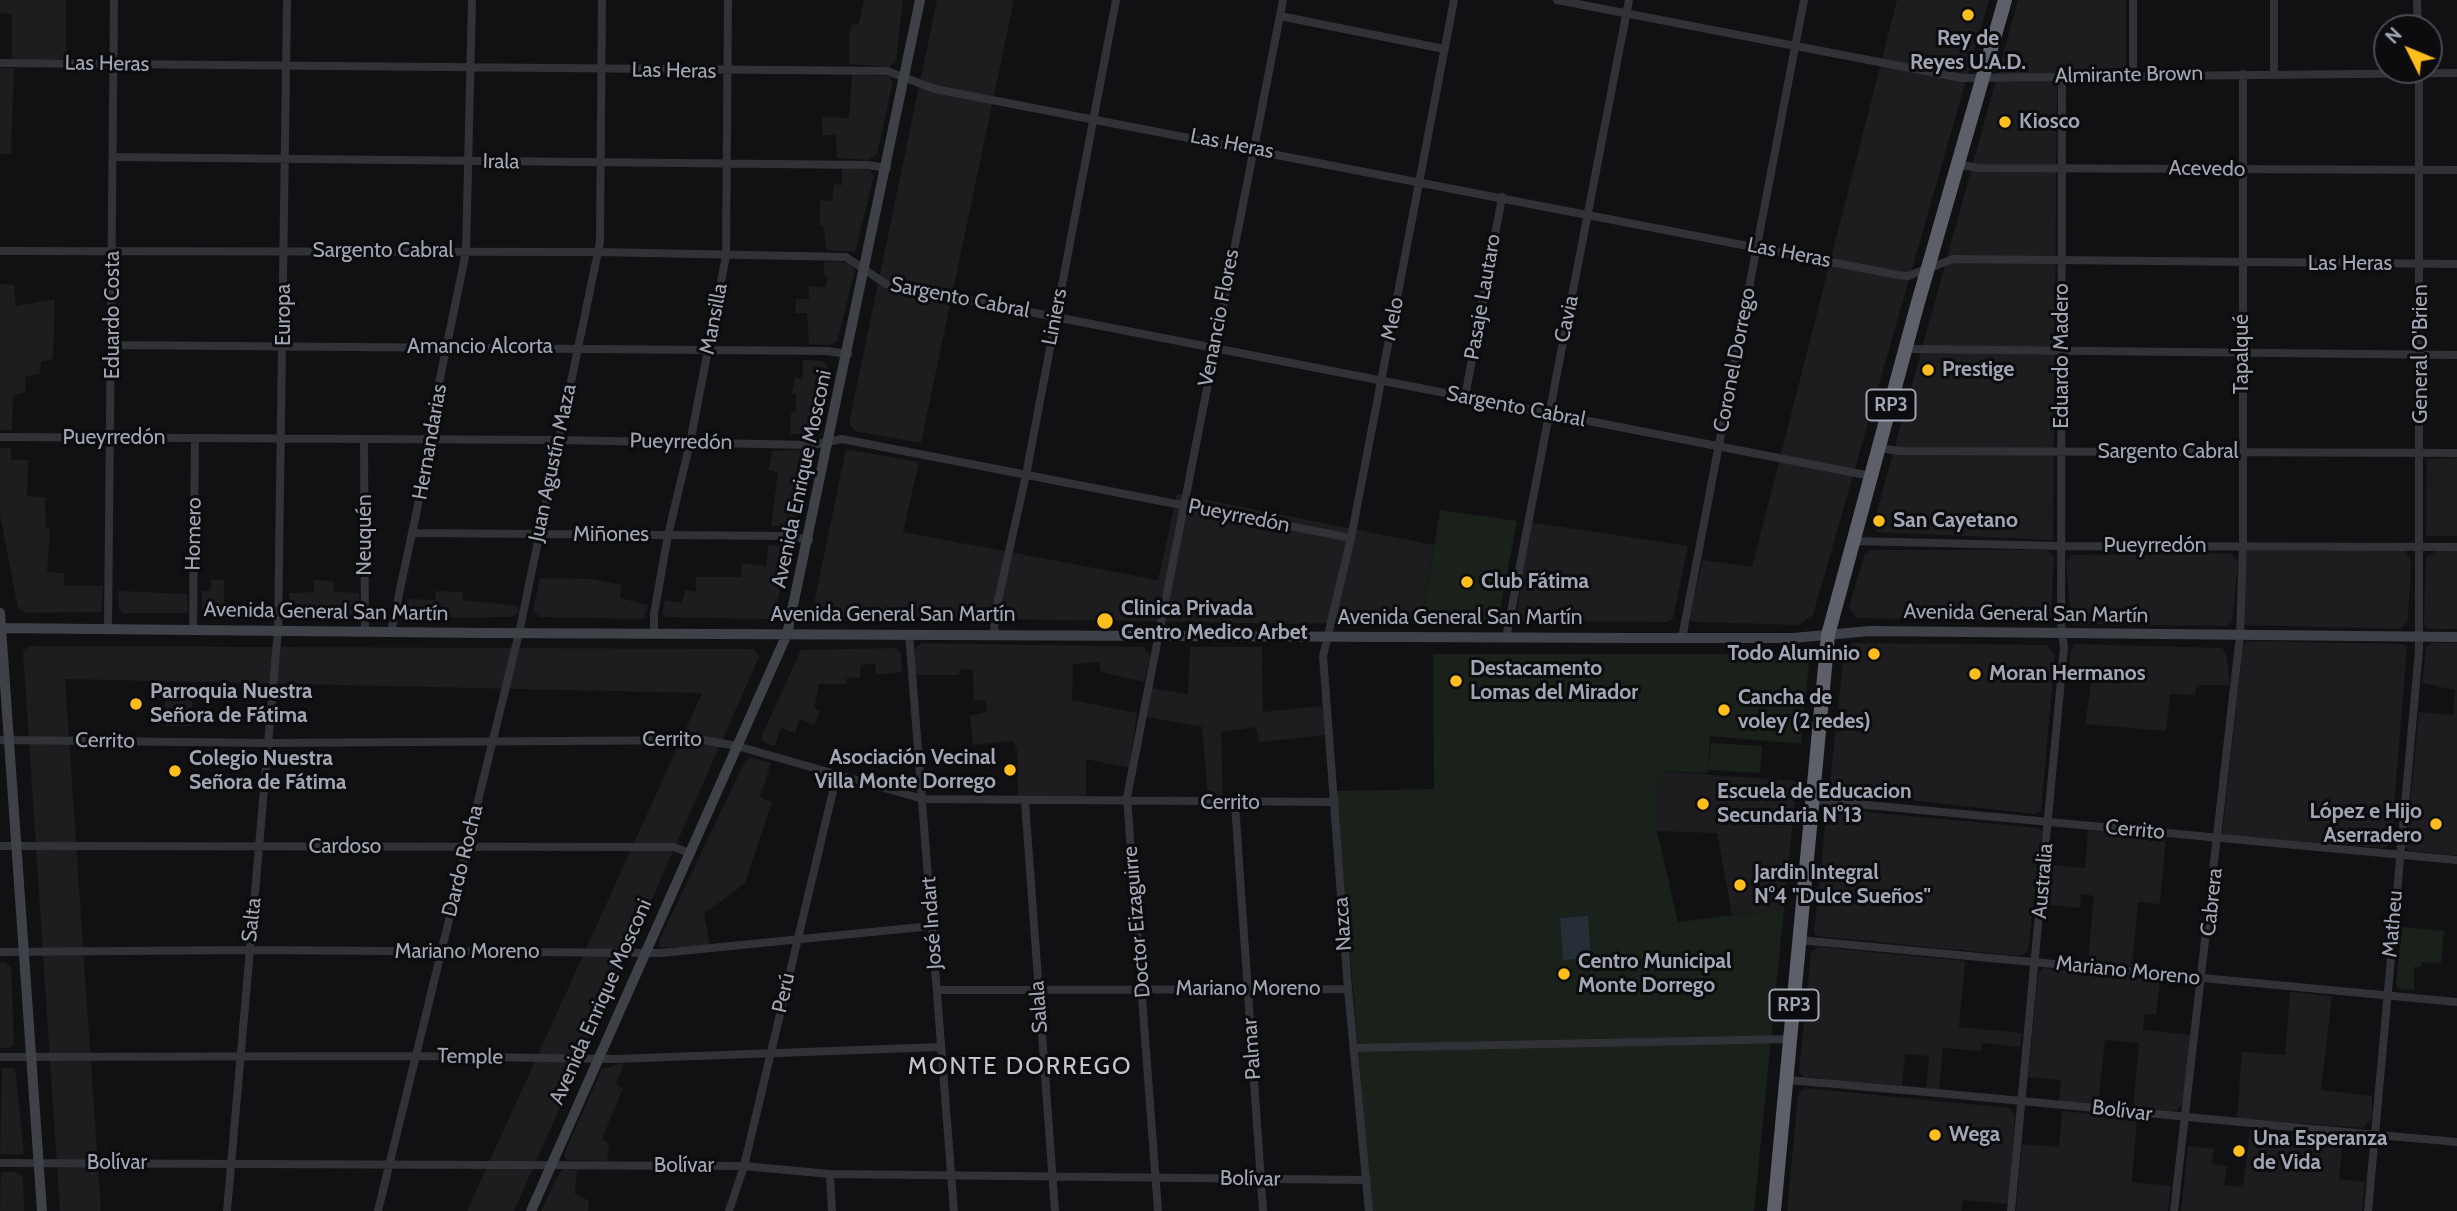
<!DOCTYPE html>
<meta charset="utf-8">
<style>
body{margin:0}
#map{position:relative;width:2457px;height:1211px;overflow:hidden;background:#111113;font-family:Cabin,sans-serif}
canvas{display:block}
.north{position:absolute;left:2373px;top:14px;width:70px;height:70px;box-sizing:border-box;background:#0c0c0e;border:2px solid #484a51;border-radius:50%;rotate:313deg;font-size:19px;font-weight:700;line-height:28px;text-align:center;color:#a1a6b5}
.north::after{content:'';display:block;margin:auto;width:24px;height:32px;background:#ffbe1c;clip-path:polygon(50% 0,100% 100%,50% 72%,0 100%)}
</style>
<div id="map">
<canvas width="2457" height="1211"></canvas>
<div class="north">N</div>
</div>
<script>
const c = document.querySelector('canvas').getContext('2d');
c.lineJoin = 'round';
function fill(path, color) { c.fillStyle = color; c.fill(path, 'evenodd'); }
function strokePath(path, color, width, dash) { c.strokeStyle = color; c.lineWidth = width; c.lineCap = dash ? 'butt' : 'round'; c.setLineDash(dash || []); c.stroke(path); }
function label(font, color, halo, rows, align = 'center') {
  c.font = font + ' Cabin,sans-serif'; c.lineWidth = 6; c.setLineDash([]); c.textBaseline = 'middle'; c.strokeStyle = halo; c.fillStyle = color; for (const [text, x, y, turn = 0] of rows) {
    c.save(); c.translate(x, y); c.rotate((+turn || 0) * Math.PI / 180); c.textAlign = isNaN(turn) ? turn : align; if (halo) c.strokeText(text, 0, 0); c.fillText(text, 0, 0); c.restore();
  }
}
const built = new Path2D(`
 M0 0H66V59L12 60V14L0 13Z
 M864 0H903L896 60 889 67 849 64V36L852 24 858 25Z
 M937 0H1014L921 443 855 431 849 423Z
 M1897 0H1989L1813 615 1799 625 1695 622 1689 619 1703 560 1752 567Z
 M2018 0H2126V71L2057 85 2053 540 1877 532 1873 526Z
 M0 68H14L11 154H0Z
 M852 75 888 76 893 81 877 154 869 160 837 158 836 135H822V117L849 118Z
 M842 168 869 170 874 176 855 252 826 250 824 228 820 225V200L832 201 834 184 842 185Z
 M824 262H848L855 270 837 342 829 345 809 344 807 313H795L796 299H809L808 286 825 288 828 276 824 275Z
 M0 284 14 285 16 306 55 299 53 359 41 362 40 374 25 377V392L13 396 12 430H0Z
 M803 360 822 361 828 367 812 432 809 434H790L791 413 796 412V394L792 393 795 378 803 379Z
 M0 448H11V460H28L27 496 45 497 46 528 50 529 47 572 64 573V585L103 586 101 612 26 613 18 608 0 515Z
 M846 449 919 462 903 532 1158 580 1177 494 1434 545 1422 619 1304 624 816 616 812 613Z
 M808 450 810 456 794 523 789 526H771L778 473 768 470 773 451Z
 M2457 458V536H2426L2427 459Z
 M1529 522 1688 546 1673 618 1667 622 1516 621Z
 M768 545 786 546 791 549 774 614 768 619 666 617 662 613 665 600 682 603 685 590 696 592V577H741L742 563 766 566Z
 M1871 550H2047L2054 557 2051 617 2047 621 1856 618 1849 607 1864 556Z
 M2247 551H2404L2411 559 2408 621 2401 628 2395 629 2246 625 2243 620Z
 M2437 551H2457V629H2428L2424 625 2426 557Z
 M2230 553 2238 562 2232 622 2226 626 2076 624 2071 620 2066 562 2073 555Z
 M540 578 592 579 622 585 620 598 648 605 643 619 540 617 533 611Z
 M211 580H224V615L208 616 202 608V591H211Z
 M314 580 333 581 334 592 359 593 360 615 292 616 289 593 314 592Z
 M118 591 187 594 188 611 185 613H122L119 609Z
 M436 591 463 592V600L519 606 518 613 512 617 409 618 405 614 407 599 435 600Z
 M2247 641 2402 644 2407 647 2391 844 2383 848 2222 835 2243 645Z
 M922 643 1144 647 1150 656 1144 682 1101 672 1099 662 1073 664 1072 700 1137 713 1129 768 1086 759V796L1018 797 1017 750 1013 741 973 745 970 716 987 712 986 700 974 701 973 670 960 669 959 675H915L914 649Z
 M1854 643 2047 645 2055 655 2041 811 2035 814 1829 791 1844 653 1848 645Z
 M2431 643H2457V855L2410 851 2406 848 2419 712 2453 715 2455 690 2422 683 2426 647Z
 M2074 644 2222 648 2226 653 2230 685H2197L2195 695 2170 694 2166 731 2085 724 2092 678 2070 677V654Z
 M29 646 754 649 759 657 514 1211H467L702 693 65 679 101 1211H60L23 651Z
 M1190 647H1262L1263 712 1322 706 1325 735 1259 742 1256 727 1221 732 1223 799H1208L1202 727 1147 717 1151 688 1188 694Z
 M896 648 901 653 902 672 876 675 875 664 861 665 860 677 847 678 846 684H819L814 708 820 711 814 725 800 719 795 733 781 728 775 746 763 742 761 737 801 650Z
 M165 686H192V726H165Z
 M750 757 771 763 760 797 772 802 745 883 704 914 710 945 660 948 659 941 744 763Z
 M1659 771 1797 781 1784 909 1732 915 1717 833 1657 831Z
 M1835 809 2039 828 2042 832 2028 951 2021 956 1817 936 1814 933 1826 819Z
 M2088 830 2166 837 2160 904 2138 902 2132 966 2088 962 2094 896 2081 894 2080 908 2045 904 2049 865 2085 868Z
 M1818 947 1965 961 1959 1027 2022 1033 2020 1047 1982 1043 1981 1051 1943 1048 1939 1090 1926 1089 1929 1056 1905 1054 1902 1086 1804 1077 1799 1072 1811 953Z
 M4 962 11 967 14 1044 9 1048H0V963Z
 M2043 968 2160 980 2156 1015 2145 1014 2143 1030 2191 1035 2183 1103 2177 1111 2133 1109 2139 1043 2105 1040 2098 1104 2059 1101 2061 1080 2028 1077 2038 974Z
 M2290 992 2332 996 2321 1090 2372 1096V1118L2363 1128 2237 1118 2242 1052 2285 1055Z
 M624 1063 616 1084 623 1088 602 1139 609 1144 607 1161 567 1160 564 1154 602 1069Z
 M2 1068H15L24 1153 21 1155 0 1154Z
 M1804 1088 2010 1108 2015 1115 2008 1204 1963 1200 1961 1211H1787L1798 1095Z
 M2062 1111 2137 1118 2132 1182 2171 1186 2168 1211H2016L2022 1144 2059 1147Z
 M2250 1131 2343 1141 2339 1179 2365 1182 2362 1211H2181L2188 1146 2214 1149 2212 1164 2227 1166 2224 1185 2243 1187Z
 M564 1169 577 1171 575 1194 589 1201 588 1211H541L559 1173Z
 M1 1172H16L23 1177 24 1211H0Z`);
const green = new Path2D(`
 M1440 510 1517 521 1498 620 1422 619Z
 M1433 654H1800L1809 662 1801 744 1710 736 1708 769 1711 743 1762 746 1760 773 1708 770V773L1659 771 1657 831 1678 922 1784 909 1754 1211H1372L1336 791 1434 789Z
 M2402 927 2444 931 2441 963 2422 962 2421 967H2414V990L2399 989 2396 985Z`);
const water = new Path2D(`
 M1588 916 1591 958 1563 960 1560 918Z`);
const street = new Path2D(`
 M1557 0 1962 78 2457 73
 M2274 0V73
 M2417 0 2418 28
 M1280 16 1444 49
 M0 63 887 71 935 89 1898 275 1908 276 1953 259 2457 264
 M2133 74V0
 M114 157 867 165 887 168
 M1957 164 1978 168 2457 170
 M0 251 598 252 846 257 886 284 1871 476
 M113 345 827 351 848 354
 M1907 349 2457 355
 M1465 397 1502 197
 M0 437 558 440 813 445 842 439 1351 538
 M364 439 365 631
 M1878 448 1900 451 2457 453
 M413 533 789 536 809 540
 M1853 541 2061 546 2457 547
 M108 629 114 0
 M193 630 195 438
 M391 632 429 453 430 427 466 252 472 0
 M654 634V614L668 535 690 443 726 256 728 0
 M909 634 954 1211
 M994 634 995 614 1026 475 1116 0
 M1506 638 1629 0
 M1682 638 1804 0
 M0 740 269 743 703 740 737 746 923 799 1335 802
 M1813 800 2457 860
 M1025 802 1055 1211
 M1235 804 1263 1211
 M0 846 674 847 689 853
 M1799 940 2457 1002
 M0 952 249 950 661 953 932 926
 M937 990 1348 989
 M1354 1048 1790 1039
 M0 1057 414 1056 615 1059 940 1047
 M1787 1080C2011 1098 2233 1123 2457 1142
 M0 1163 744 1166 830 1174 1367 1180
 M830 1174 832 1211
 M227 1211 278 630 287 0
 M378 1211 519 633 600 242 602 0
 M729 1211 744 1166 837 774
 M1158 1211 1127 797 1283 0
 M1369 1211 1348 989 1323 656 1351 538 1454 0
 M2011 1211 2064 648 2061 624 2062 77
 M2174 1211 2240 635 2243 546V74
 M2368 1211 2419 650V70`);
const secondary = new Path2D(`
 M0 613 42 1211
 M0 628 484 633 1629 638H1793L1870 631 2457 637
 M531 1211 787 634 920 0`);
const highway = new Path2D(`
 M1774 1211 1828 635 1917 306 2005 0`);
const markers = [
 [1968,15,7,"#ffbe1c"],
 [2005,122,7,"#ffbe1c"],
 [1928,370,7,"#ffbe1c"],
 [1879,521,7,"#ffbe1c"],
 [1467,582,7,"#ffbe1c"],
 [1105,621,9,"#ffbe1c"],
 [1874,654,7,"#ffbe1c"],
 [1975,674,7,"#ffbe1c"],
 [1456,681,7,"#ffbe1c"],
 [136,704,7,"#ffbe1c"],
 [1724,710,7,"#ffbe1c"],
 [1010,770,7,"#ffbe1c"],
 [175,771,7,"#ffbe1c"],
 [1703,804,7,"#ffbe1c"],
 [2436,824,7,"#ffbe1c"],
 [1740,885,7,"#ffbe1c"],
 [1564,974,7,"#ffbe1c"],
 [1935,1135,7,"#ffbe1c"],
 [2239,1151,7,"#ffbe1c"]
];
const shields = [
 [1891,405,49],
 [1794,1005,49]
];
const shieldNames = [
 ["RP3",1891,405],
 ["RP3",1794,1005]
];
const poiNames = [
 ["Rey de",1968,39,"center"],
 ["Reyes U.A.D.",1968,63,"center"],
 ["Kiosco",2019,122],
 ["Prestige",1942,370],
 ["San Cayetano",1893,521],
 ["Club Fátima",1481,582],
 ["Clinica Privada",1121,609],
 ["Centro Medico Arbet",1121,633],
 ["Todo Aluminio",1860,654,"right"],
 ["Destacamento",1470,669],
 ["Lomas del Mirador",1470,693],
 ["Moran Hermanos",1989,674],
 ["Parroquia Nuestra",150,692],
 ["Señora de Fátima",150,716],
 ["Cancha de",1738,698],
 ["voley (2 redes)",1738,722],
 ["Asociación Vecinal",996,758,"right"],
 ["Villa Monte Dorrego",996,782,"right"],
 ["Colegio Nuestra",189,759],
 ["Señora de Fátima",189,783],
 ["Escuela de Educacion",1717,792],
 ["Secundaria N°13",1717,816],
 ["López e Hijo",2422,812,"right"],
 ["Aserradero",2422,836,"right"],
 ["Jardin Integral",1754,873],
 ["N°4 \"Dulce Sueños\"",1754,897],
 ["Centro Municipal",1578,962],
 ["Monte Dorrego",1578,986],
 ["Wega",1949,1135],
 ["Una Esperanza",2253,1139],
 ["de Vida",2253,1163]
];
const streetNames = [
 ["Las Heras",107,64,1],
 ["Las Heras",674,71,1],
 ["Almirante Brown",2129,75,-1],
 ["Las Heras",1232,144,11],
 ["Irala",501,162,1],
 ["Acevedo",2207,169,1],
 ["Sargento Cabral",383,251],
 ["Las Heras",1789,253,11],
 ["Las Heras",2350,264],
 ["Pasaje Lautaro",1483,297,-80],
 ["Sargento Cabral",960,298,11],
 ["Eduardo Costa",113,315,-90],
 ["Europa",284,315,-90],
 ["Liniers",1055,317,-79],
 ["Venancio Flores",1219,318,-79],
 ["Mansilla",714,319,-79],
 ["Melo",1393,319,-79],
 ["Cavia",1567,319,-78],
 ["Amancio Alcorta",480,347],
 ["Tapalqué",2242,354,-90],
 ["General O'Brien",2421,354,-90],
 ["Eduardo Madero",2062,356,-90],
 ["Coronel Dorrego",1735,360,-79],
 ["Sargento Cabral",1516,407,11],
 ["Pueyrredón",114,438],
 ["Hernandarias",430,442,-80],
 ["Pueyrredón",681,442,1],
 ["Sargento Cabral",2168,452],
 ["Juan Agustín Maza",553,463,-78],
 ["Avenida Enrique Mosconi",802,479,-78],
 ["Pueyrredón",1239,516,11],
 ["Homero",194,534,-89],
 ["Neuquén",365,535,-90],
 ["Miñones",611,535],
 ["Pueyrredón",2155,546],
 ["Avenida General San Martín",326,612,1],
 ["Avenida General San Martín",2026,614,1],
 ["Avenida General San Martín",893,615],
 ["Avenida General San Martín",1460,618],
 ["Cerrito",672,740],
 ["Cerrito",105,741,1],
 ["Cerrito",1230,803],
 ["Cerrito",2135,830,5],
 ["Cardoso",345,847],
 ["Dardo Rocha",463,861,-76],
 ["Australia",2043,881,-85],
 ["Cabrera",2212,902,-84],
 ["Salta",252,920,-84],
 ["Doctor Eizaguirre",1137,922,-95],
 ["José Indart",932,923,-94],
 ["Nazca",1343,924,-94],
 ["Matheu",2393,924,-85],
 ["Mariano Moreno",467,952],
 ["Mariano Moreno",2128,971,6],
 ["Mariano Moreno",1248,989],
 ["Perú",784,993,-77],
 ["Avenida Enrique Mosconi",601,1002,-66],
 ["Salala",1039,1007,-94],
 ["Palmar",1252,1049,-94],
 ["Temple",470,1057,1],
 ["Bolívar",2122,1111,7],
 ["Bolívar",117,1163],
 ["Bolívar",684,1166],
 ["Bolívar",1250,1179,1]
];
const quarterNames = [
 ["MONTE DORREGO",1020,1067]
];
fill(built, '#1d1d20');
fill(green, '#19211a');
fill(water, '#262f37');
strokePath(street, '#313238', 8);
strokePath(secondary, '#3f4148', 10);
strokePath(highway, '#5d6069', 14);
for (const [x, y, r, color] of markers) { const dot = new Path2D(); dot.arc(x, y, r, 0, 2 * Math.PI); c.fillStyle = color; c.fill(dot); strokePath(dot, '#0c0c0e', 2.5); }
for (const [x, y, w] of shields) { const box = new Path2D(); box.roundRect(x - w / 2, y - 15.5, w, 31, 5); c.fillStyle = '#0c0c0e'; c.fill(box); strokePath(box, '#a1a6b5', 2); }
label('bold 19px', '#a1a6b5', null, shieldNames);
label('bold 21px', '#a1a6b5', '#0c0c0e', poiNames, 'left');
label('21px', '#a1a6b5', '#0c0c0e', streetNames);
c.letterSpacing = '2px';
label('24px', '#c2c5d0', '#0c0c0e', quarterNames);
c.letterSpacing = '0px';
</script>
